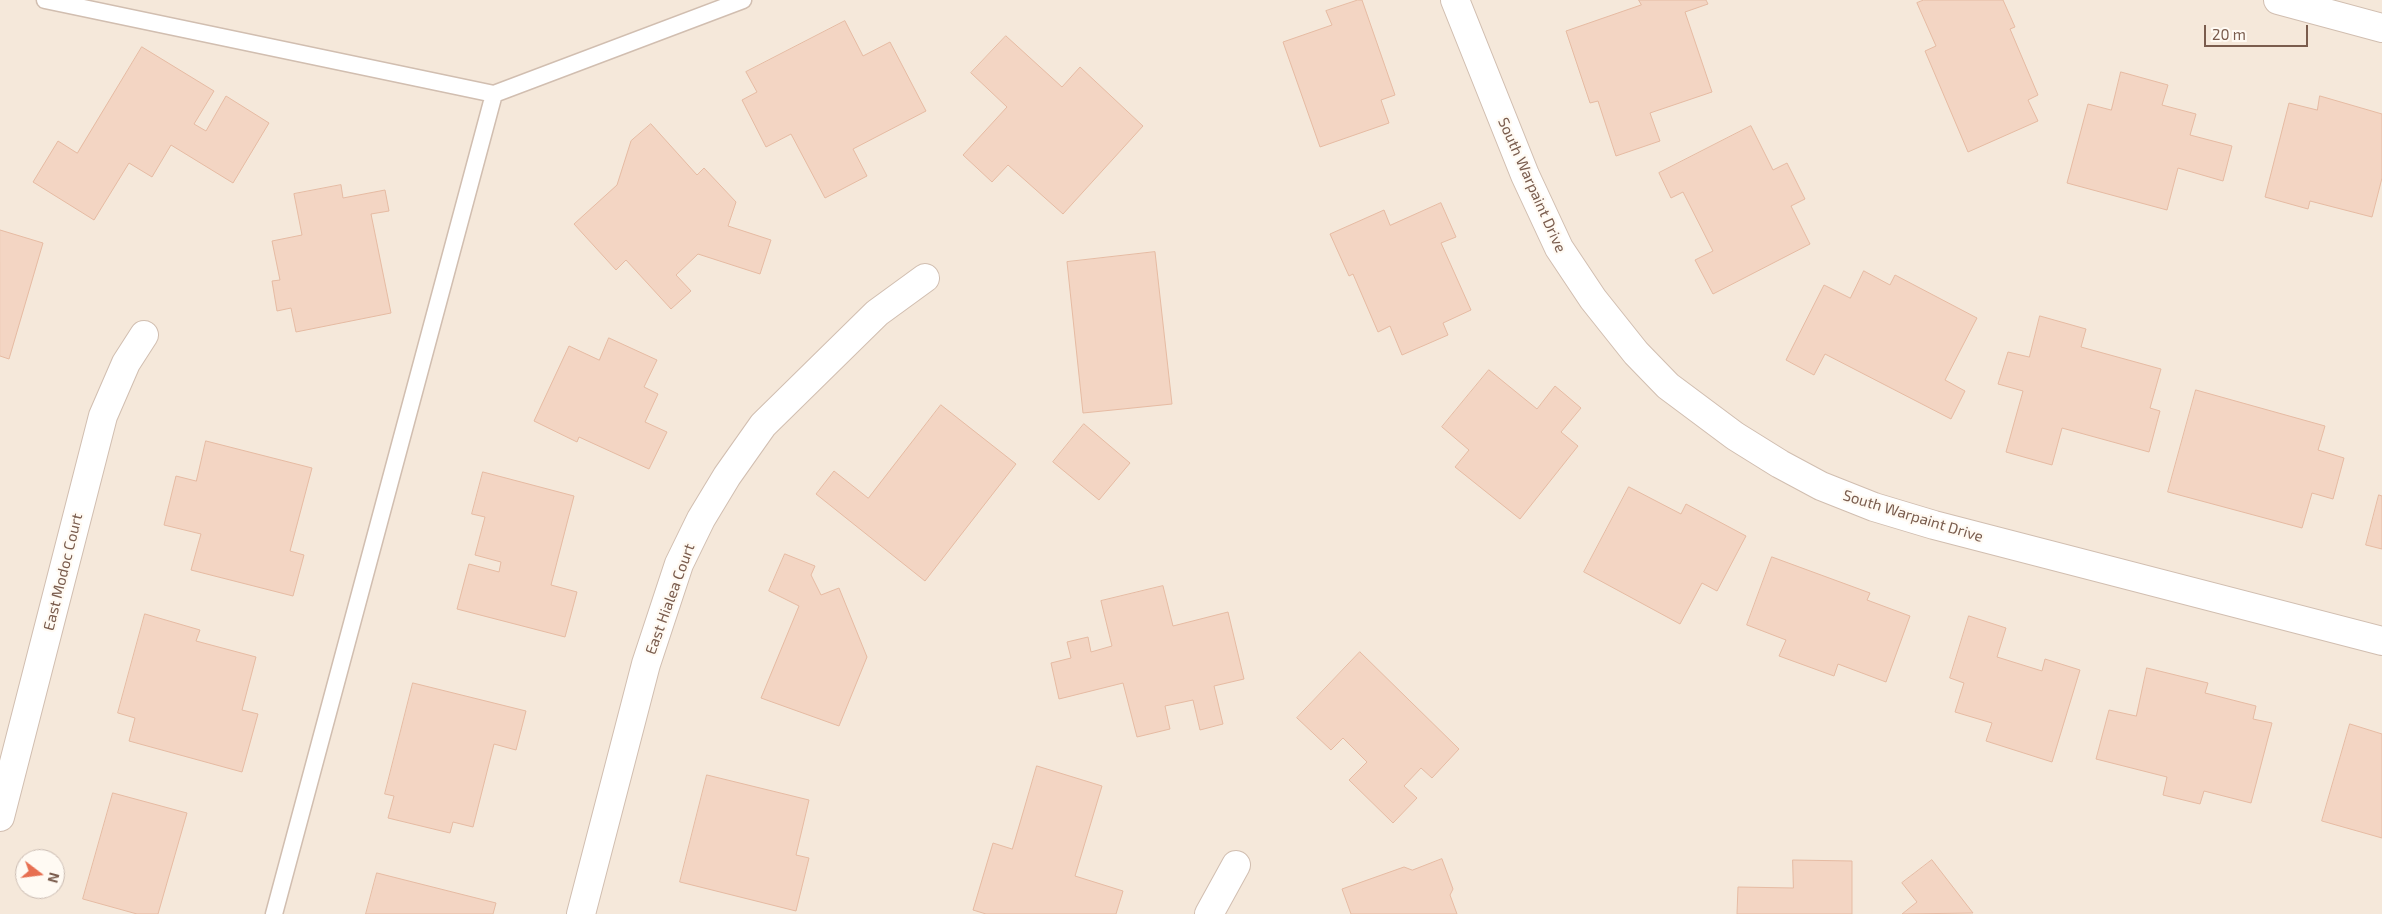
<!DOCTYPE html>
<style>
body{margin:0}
#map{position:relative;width:2382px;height:914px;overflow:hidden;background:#fdf6ec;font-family:"Exo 2",sans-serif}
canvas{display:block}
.north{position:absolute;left:15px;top:849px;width:50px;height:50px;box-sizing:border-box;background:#fffaf3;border:1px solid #cabbb1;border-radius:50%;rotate:105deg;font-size:14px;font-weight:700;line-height:20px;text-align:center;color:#7a5c4d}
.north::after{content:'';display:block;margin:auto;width:18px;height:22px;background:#e76f51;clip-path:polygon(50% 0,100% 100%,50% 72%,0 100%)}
.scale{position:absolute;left:2204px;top:25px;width:104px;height:22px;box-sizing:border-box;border:2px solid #7a5c4d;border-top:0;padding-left:6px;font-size:15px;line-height:18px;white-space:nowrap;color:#7a5c4d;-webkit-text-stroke:4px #fffaf3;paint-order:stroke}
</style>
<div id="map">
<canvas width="2382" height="914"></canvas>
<div class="north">N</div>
<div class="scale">20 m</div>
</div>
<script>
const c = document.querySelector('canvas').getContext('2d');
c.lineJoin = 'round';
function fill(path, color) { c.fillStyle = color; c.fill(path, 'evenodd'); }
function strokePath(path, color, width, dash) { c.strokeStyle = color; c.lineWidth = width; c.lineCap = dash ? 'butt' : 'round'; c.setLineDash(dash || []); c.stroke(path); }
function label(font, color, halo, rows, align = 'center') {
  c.font = font + ' "Exo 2",sans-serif'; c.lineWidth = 4.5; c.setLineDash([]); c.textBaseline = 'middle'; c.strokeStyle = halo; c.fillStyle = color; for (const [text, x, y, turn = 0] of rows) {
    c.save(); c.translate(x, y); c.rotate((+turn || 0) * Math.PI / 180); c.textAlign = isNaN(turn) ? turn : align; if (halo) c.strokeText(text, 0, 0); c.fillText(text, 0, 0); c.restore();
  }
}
const residential = new Path2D(`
 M0 0H2382V914H0ZM25 859H55V889H25Z`);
const building = new Path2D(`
 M1358 0H1362L1395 95 1381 100 1389 123 1320 147 1283 42 1332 25 1326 11Z
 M1639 0H1706L1708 4 1685 12 1712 92 1650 113 1660 141 1616 156 1598 101 1590 103 1566 31 1641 5Z
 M1924 0H2003L2015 27 2010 29 2038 95 2028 100 2038 121 1968 152 1925 51 1936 46 1917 3Z
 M845 21 863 56 890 42 926 111 853 149 867 176 825 198 791 134 766 147 742 100 757 92 746 72Z
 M1006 36 1062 87 1080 67 1143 126 1063 214 1008 165 992 182 963 155 1007 107 971 73Z
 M142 47 214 91 194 124 206 131 226 96 269 123 233 183 171 145 152 177 129 163 94 220 33 182 58 141 77 153Z
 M2121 72 2168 85 2162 105 2196 114 2190 135 2232 146 2223 181 2178 168 2167 210 2067 183 2088 104 2111 110Z
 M2320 96 2382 114V178L2372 217 2310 201 2308 209 2265 197 2289 103 2317 110Z
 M651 124 697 175 704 168 736 202 728 226 771 240 760 274 698 254 676 275 691 291 671 309 626 260 616 270 574 224 617 185 631 141Z
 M1751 126 1773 170 1787 163 1805 199 1791 206 1810 244 1713 294 1695 260 1713 251 1683 192 1671 198 1659 173Z
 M341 185 343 198 385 190 389 211 371 214 391 313 296 332 291 308 277 311 272 281 280 280 272 241 302 235 294 194Z
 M1441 203 1456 237 1441 243 1471 310 1443 323 1448 335 1402 355 1390 326 1378 332 1353 274 1349 276 1330 234 1384 210 1390 225Z
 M0 230 43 243 9 359 0 356Z
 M1155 252 1172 404 1083 413 1067 262Z
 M1864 271 1890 285 1895 275 1977 318 1945 380 1965 391 1951 419 1825 354 1814 375 1786 360 1824 285 1850 298Z
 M2040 316 2086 329 2081 347 2161 369 2150 408 2160 411 2149 452 2062 428 2052 465 2006 452 2023 391 1998 384 2008 352 2029 357Z
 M609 338 657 360 644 387 658 394 645 422 667 432 649 469 579 437 577 442 534 421 569 346 599 360Z
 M1489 370 1537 409 1555 386 1581 408 1561 432 1578 446 1520 519 1455 467 1469 450 1442 427Z
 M2196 390 2325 426 2318 450 2344 458 2333 499 2312 493 2302 528 2168 492Z
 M941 405 1016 464 925 581 816 494 834 471 868 498Z
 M1084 424 1130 463 1099 500 1053 462Z
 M206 441 312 468 290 551 304 555 293 596 191 570 201 534 164 525 176 476 196 481Z
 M483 472 574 496 551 585 577 592 565 637 457 609 469 564 499 572 501 562 475 555 485 517 472 514Z
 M1629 487 1681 514 1686 504 1746 536 1717 591 1702 583 1680 624 1584 572Z
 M2379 495 2382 496V549L2366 545Z
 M785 554 815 566 811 575 821 595 839 588 867 657 839 726 761 698 799 606 769 591Z
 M1772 557 1870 593 1867 600 1910 616 1886 682 1838 664 1834 676 1779 656 1786 640 1747 625Z
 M1163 586 1173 626 1228 612 1244 679 1214 686 1223 724 1200 730 1193 700 1165 706 1170 729 1137 737 1123 683 1059 699 1051 663 1071 658 1067 642 1088 637 1091 652 1112 646 1101 601Z
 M145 614 200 630 196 641 256 657 242 710 258 714 242 772 129 741 135 718 118 713Z
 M1969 616 2006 628 1997 657 2042 671 2045 659 2080 670 2052 762 1986 741 1992 723 1955 712 1964 683 1950 678Z
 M1360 652 1459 749 1432 778 1421 768 1404 786 1417 798 1393 823 1349 780 1367 762 1343 738 1331 750 1297 718Z
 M2147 668 2208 683 2205 693 2256 706 2253 719 2272 723 2251 803 2204 791 2200 804 2163 795 2167 777 2096 759 2109 710 2136 716Z
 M413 683 526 711 516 750 494 744 473 827 453 822 450 833 388 818 394 796 385 794Z
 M2350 724 2382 734V838L2322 821Z
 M1037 766 1102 786 1075 876 1123 891 1116 914H986L973 910 993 843 1012 849Z
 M707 775 809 800 796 855 809 858 796 911 680 882Z
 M113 793 187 813 158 914H137L83 899Z
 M1442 859 1453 889 1450 895 1457 914H1351L1342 889 1404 867 1412 870Z
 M1793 860 1852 861V914H1737L1738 887 1793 888Z
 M1932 860 1973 913 1902 914 1917 902 1902 883Z
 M377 873 496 903 493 914H366Z`);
const service = new Path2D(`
 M45 0 494 94 274 914
 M494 94 743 0`);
const minor = new Path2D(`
 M1455 0 1525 175 1559 248 1593 299 1636 353 1668 386 1735 436 1780 464 1821 486 1874 507 1934 525 2382 641
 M2278 0 2382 28
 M0 817 103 416 126 363 144 335
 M581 914 646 664 679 564 701 519 727 476 763 425 877 313 925 278
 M1209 914 1236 865`);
const streetNames = [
 ["South Warpaint Drive",1532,185,66],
 ["South Warpaint Drive",1913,516,17],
 ["East Modoc Court",63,572,-76],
 ["East Hialea Court",670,599,-70]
];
fill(residential, '#f5e8da');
fill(building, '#f3d5c3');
strokePath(building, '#e6bba3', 1);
strokePath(service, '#d1beb0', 19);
strokePath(minor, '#d1beb0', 30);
strokePath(service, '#fff', 16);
strokePath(minor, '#fff', 28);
label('15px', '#7a5c4d', '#fffaf3', streetNames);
</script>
